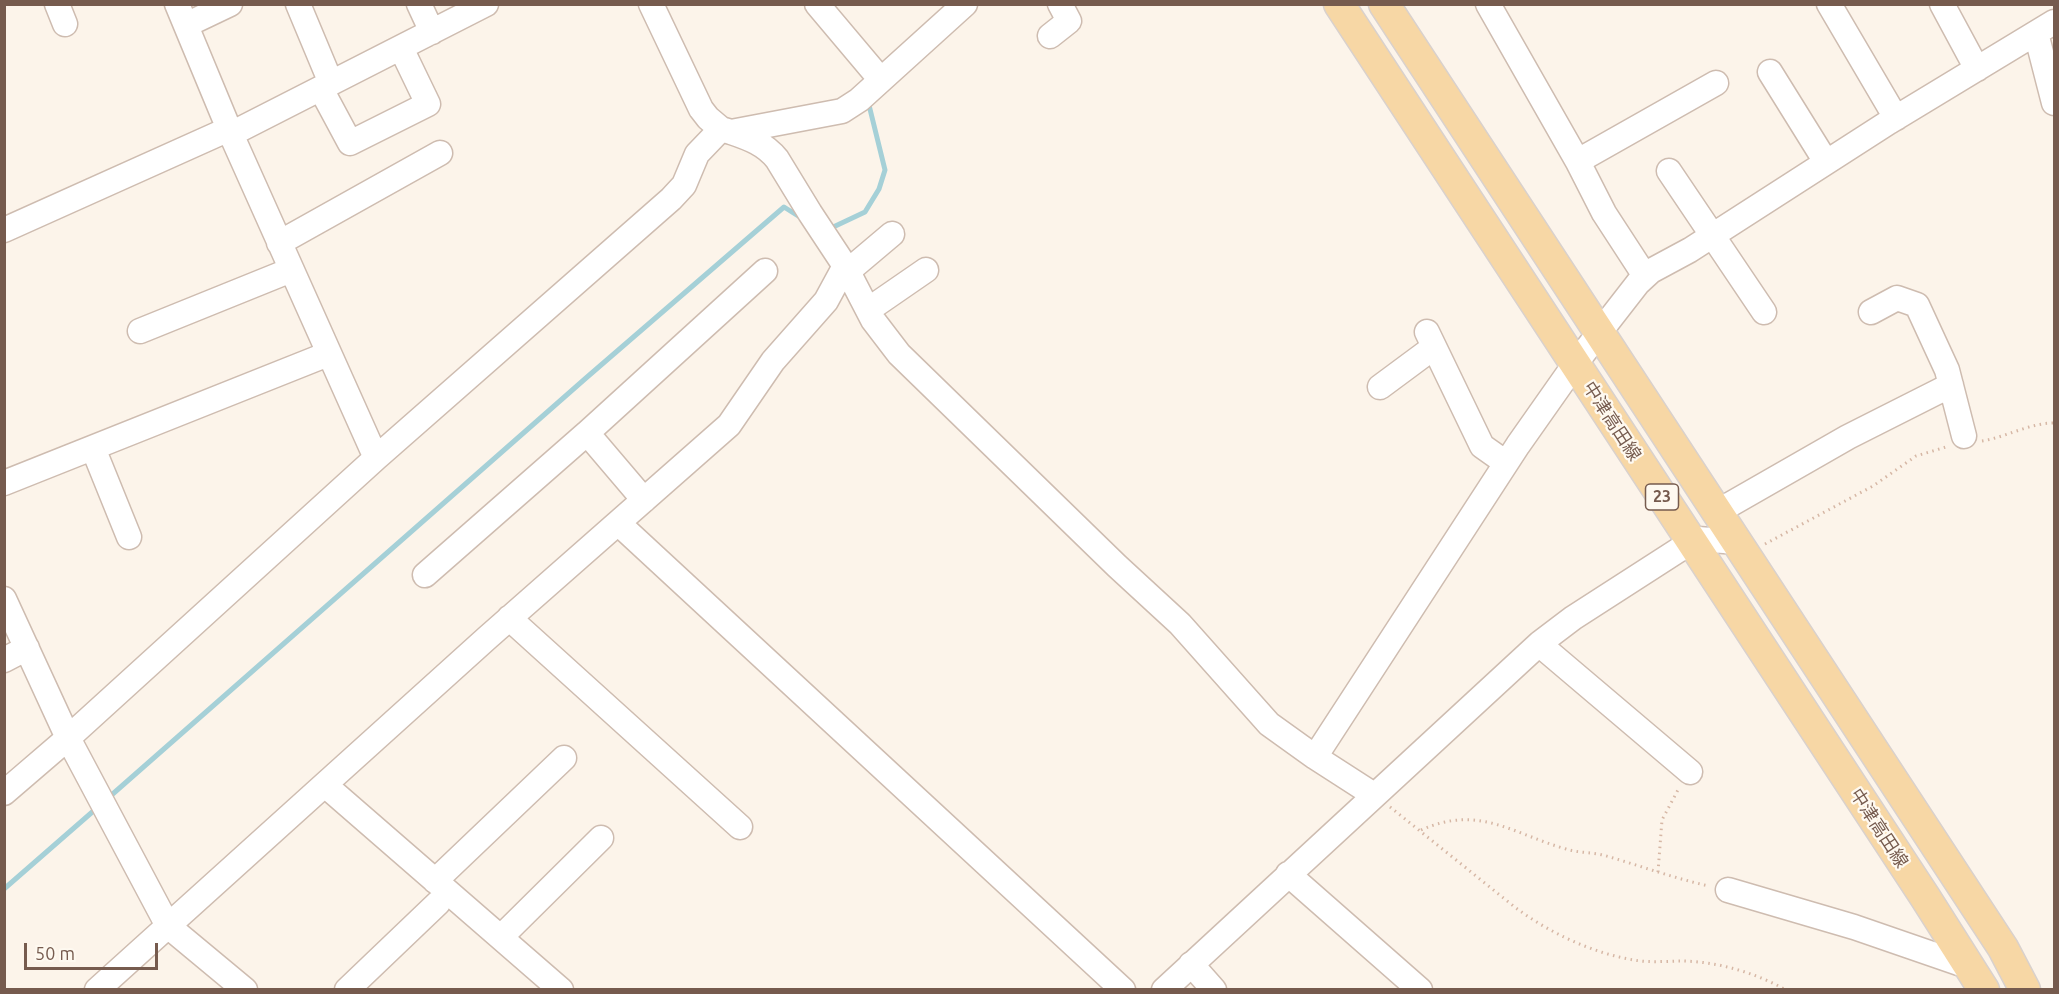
<!DOCTYPE html>
<meta charset="utf-8">
<style>
body{margin:0}
#map{position:relative;width:2059px;height:994px;overflow:hidden;background:#fcf4ea;font-family:Ubuntu,sans-serif}
canvas{display:block}
.frame{position:absolute;inset:0;border:6px solid #765b4e;pointer-events:none}
.scale{position:absolute;left:24px;top:943px;width:134px;height:27px;box-sizing:border-box;border:3px solid #765b4e;border-top:0;padding-left:8px;font-size:18px;line-height:21px;white-space:nowrap;color:#765b4e;-webkit-text-stroke:4px #fef9f0;paint-order:stroke}
</style>
<div id="map">
<canvas width="2059" height="994"></canvas>
<div class="frame"></div>
<div class="scale">50 m</div>
</div>
<script>
const c = document.querySelector('canvas').getContext('2d');
c.lineJoin = 'round';
function strokePath(path, color, width, dash) { c.strokeStyle = color; c.lineWidth = width; c.lineCap = dash ? 'butt' : 'round'; c.setLineDash(dash || []); c.stroke(path); }
function label(font, color, halo, rows, align = 'center') {
  c.font = font + ' Ubuntu,"Noto Sans JP",sans-serif'; c.lineWidth = 4.5; c.setLineDash([]); c.textBaseline = 'middle'; c.strokeStyle = halo; c.fillStyle = color; for (const [text, x, y, turn = 0] of rows) {
    c.save(); c.translate(x, y); c.rotate((+turn || 0) * Math.PI / 180); c.textAlign = isNaN(turn) ? turn : align; if (halo) c.strokeText(text, 0, 0); c.fillText(text, 0, 0); c.restore();
  }
}
const stream = new Path2D(`
 M829 229 865 212 879 189 885 170 868 101
 M107 799 586 378 784 207 803 219
 M4 889 98 807`);
const path = new Path2D(`
 M1982 441C2007 437 2029 423 2054 423
 M1765 544 1873 486 1916 456 1946 447
 M1390 807 1516 908C1550 933 1592 953 1634 960 1650 963 1668 961 1684 961 1719 962 1756 973 1786 990
 M1421 830C1479 804 1513 834 1566 849 1578 853 1591 852 1603 855 1638 865 1673 878 1709 886
 M1658 872 1662 820 1679 788`);
const minor = new Path2D(`
 M57 4 65 24
 M177 4 231 134 376 458
 M298 4 331 83
 M419 4 432 32
 M651 4 701 109 708 118 721 129
 M817 4 881 80
 M1488 4 1578 162 1604 213 1645 276
 M1829 4 1896 118
 M1942 4 1977 69
 M186 25 230 4
 M2036 33 2054 103
 M1050 36 1069 21 1060 4
 M1770 72 1826 162
 M321 89 350 143 428 104 401 48
 M731 132C749 138 765 144 777 159L810 213 845 266 873 320 899 354 1117 566 1180 624 1269 724 1315 757 1374 795
 M231 134 486 4
 M1578 161 1716 83
 M1669 171 1764 312
 M4 230 229 129
 M279 243 440 153
 M847 272 892 234
 M868 310 926 270
 M1871 312 1897 298 1917 305 1947 370 1964 436
 M140 331 291 270
 M1427 332 1482 446 1506 463
 M1380 387 1434 347
 M587 433 765 271
 M93 448 129 537
 M4 483 328 354
 M1717 512 1848 437 1951 385
 M618 523 1123 990
 M425 575 587 433 644 500
 M4 599 68 738 168 926 245 990
 M509 618 740 827
 M1539 644 1690 772
 M4 660 27 648
 M1315 757 1518 445 1575 364 1638 283 1651 271 1690 250 1889 122 2054 22
 M325 785 561 990
 M4 793 68 738 376 458 671 199 684 185 697 154 721 129 731 132 842 111 859 100 965 4
 M1288 874 1420 990
 M435 881 564 758
 M1728 890 1854 927 1970 967
 M501 937 601 838
 M1191 964 1214 990
 M97 990 487 638 729 425 773 361 826 301 845 266
 M347 990 438 903
 M1164 990 1540 643 1573 618 1691 542 1698 539 1737 542`);
const major = new Path2D(`
 M1339 4 1925 897 1984 990
 M1384 4 2003 948 2025 990`);
const shields = [
 [1662,497,33]
];
const shieldNames = [
 ["23",1662,497]
];
const streetNames = [
 ["中津高田線",1612,421,57],
 ["中津高田線",1879,828,57]
];
strokePath(stream, '#a5d0d7', 5);
strokePath(minor, '#cebcb0', 27);
strokePath(major, '#d9d1cd', 33);
strokePath(path, '#d6b7a5', 3, [1.5, 4.5]);
strokePath(minor, '#fff', 24);
strokePath(major, '#f7d7a5', 30);
for (const [x, y, w] of shields) { const box = new Path2D(); box.roundRect(x - w / 2, y - 13, w, 26, 4.5); c.fillStyle = '#fef9f0'; c.fill(box); strokePath(box, '#765b4e', 1.5); }
label('bold 16px', '#765b4e', null, shieldNames);
label('18px', '#765b4e', '#fef9f0', streetNames);
</script>
